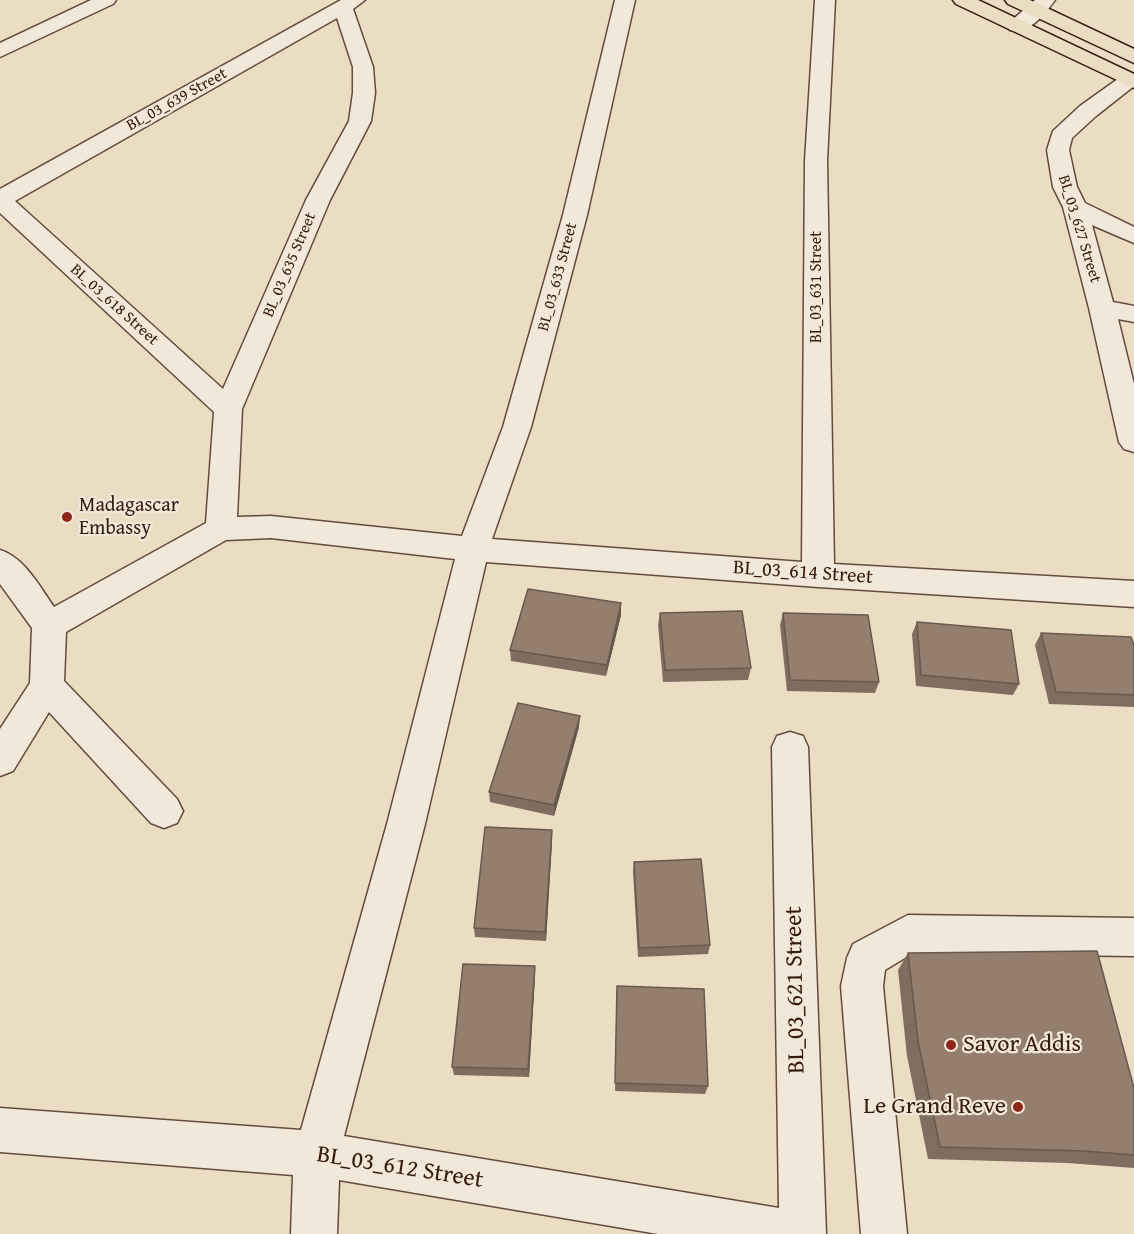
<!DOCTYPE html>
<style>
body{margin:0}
canvas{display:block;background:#ebdcc4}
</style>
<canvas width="1134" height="1234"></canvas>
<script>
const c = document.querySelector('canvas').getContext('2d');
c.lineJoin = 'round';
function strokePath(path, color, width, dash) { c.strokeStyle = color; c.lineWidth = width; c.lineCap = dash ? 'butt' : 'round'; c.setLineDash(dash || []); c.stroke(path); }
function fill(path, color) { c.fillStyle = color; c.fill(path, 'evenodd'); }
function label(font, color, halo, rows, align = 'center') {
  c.font = font + ' "Gentium Book Plus",serif'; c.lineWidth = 4.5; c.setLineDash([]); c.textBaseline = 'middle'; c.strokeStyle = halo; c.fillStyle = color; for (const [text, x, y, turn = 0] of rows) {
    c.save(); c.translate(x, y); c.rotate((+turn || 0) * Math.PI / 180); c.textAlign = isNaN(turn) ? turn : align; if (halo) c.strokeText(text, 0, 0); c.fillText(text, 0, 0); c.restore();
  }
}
const minor = new Path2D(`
 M91 0H116L113 4 0 57V43Z
 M341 0H365L353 9 373 67 375 93 371 121 330 200 242 409 237 517 271 516 462 536 503 427 563 215 615 0H635L587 215 531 427 492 539 802 562 805 161 815 0H835L827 161 834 564 1134 581V607L818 587 486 562 425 824 344 1136 779 1208 772 747 777 736 790 732 803 736 808 747 826 1234H658L339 1180 337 1234H291L293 1175 0 1152V1108L301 1130 387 824 455 559 271 538 226 540 66 632 64 681 177 799 183 811 177 823 164 828 151 823 49 712 13 771 0 776V729L30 683 32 628 0 584V550C24 557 40 587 54 607L206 523 214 412 0 213V189ZM337 18 353 67V93L349 121 306 200 223 389 15 201Z
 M1035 0H1055C1045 14 1029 35 1010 30L1007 26 1010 22Z
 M1129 74 1134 75V86L1096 116 1072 138 1069 150 1077 187 1085 203 1134 227V243L1092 225 1113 302 1134 306V322L1118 319 1134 384V452L1124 449 1119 442 1089 308 1063 207 1053 187 1047 150 1053 131 1080 106 1122 76Z
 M908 915 1134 918V956L913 953 885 970 883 986 907 1234H861L841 986 847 958 853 944Z`);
const major = new Path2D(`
 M953 0H978L1134 74V88L956 4Z
 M1005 0H1030L1134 49V63L1008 4Z`);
const wall = new Path2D(`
 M621 603V615L606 676 511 661 510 650Z
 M660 613 751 668 748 680 663 682 658 625Z
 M783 613 879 682 875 693 787 691 780 625Z
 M917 622 1019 684 1013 695 916 686 912 634Z
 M1041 633 1134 645V707L1049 704 1035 645Z
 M579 727 554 816 490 802 489 792Z
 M552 841 546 941 475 937 474 928Z
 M634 862 710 945 708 954 638 957 633 872Z
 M908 953 1134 1155V1168L1067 1163 928 1159 907 1056 898 970Z
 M535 966V975L529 1077 454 1075 452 1067Z
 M617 986 708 1086 705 1094 615 1091Z`);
const shadedWall = new Path2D(`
 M621 603V615L606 676 607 665Z
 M580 716 579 727 554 816V805Z
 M552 830V841L546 941 545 932Z
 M535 966V975L529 1077 528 1069Z`);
const building = new Path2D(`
 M528 589 621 603 607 665 510 650Z
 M742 611 751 668 665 670 660 613Z
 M783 613 868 615 879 682 790 680Z
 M917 622 1011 630 1019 684 921 675Z
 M1041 633 1131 637 1134 645V695L1056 692Z
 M518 703 580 716 554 805 489 792Z
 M485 827 552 830 545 932 474 928Z
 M701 859 710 945 639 948 634 862Z
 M1097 951 1134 1088V1155L1084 1151 940 1147 918 1041 908 953Z
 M463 964 535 966 528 1069 452 1067Z
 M617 986 704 989 708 1086 615 1083Z`);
const markers = [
 [67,517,6,"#8f2418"],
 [951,1045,6,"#8f2418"],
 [1018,1107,6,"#8f2418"]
];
const farStreetnames = [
 ["BL_03_639 Street",177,100,-29],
 ["BL_03_627 Street",1079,229,73],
 ["BL_03_635 Street",290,265,-67],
 ["BL_03_633 Street",558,277,-75],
 ["BL_03_631 Street",817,287,-90],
 ["BL_03_618 Street",114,305,42]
];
const poiNames = [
 ["Madagascar",79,506],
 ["Embassy",79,529]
];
const streetNames = [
 ["BL_03_614 Street",803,573,4]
];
const nearStreetnames = [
 ["BL_03_621 Street",796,990,-91],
 ["BL_03_612 Street",400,1168,9]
];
const nearPoinames = [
 ["Savor Addis",963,1045],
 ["Le Grand Reve",1006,1107,"right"]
];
strokePath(minor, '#624b3d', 3);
strokePath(major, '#351b10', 3);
fill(minor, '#f2e8d9');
fill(major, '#ebdcc4');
fill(wall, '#7f6d5f');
fill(shadedWall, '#68594d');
fill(building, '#947f6e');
strokePath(building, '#68594d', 1.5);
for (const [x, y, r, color] of markers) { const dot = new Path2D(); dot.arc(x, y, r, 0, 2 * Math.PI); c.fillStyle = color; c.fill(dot); strokePath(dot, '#f2e8d9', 2); }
label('16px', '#351b10', '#f2e8d9', farStreetnames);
label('20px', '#351b10', '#f2e8d9', poiNames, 'left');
label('20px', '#351b10', '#f2e8d9', streetNames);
label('24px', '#351b10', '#f2e8d9', nearStreetnames);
label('24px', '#351b10', '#f2e8d9', nearPoinames, 'left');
</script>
